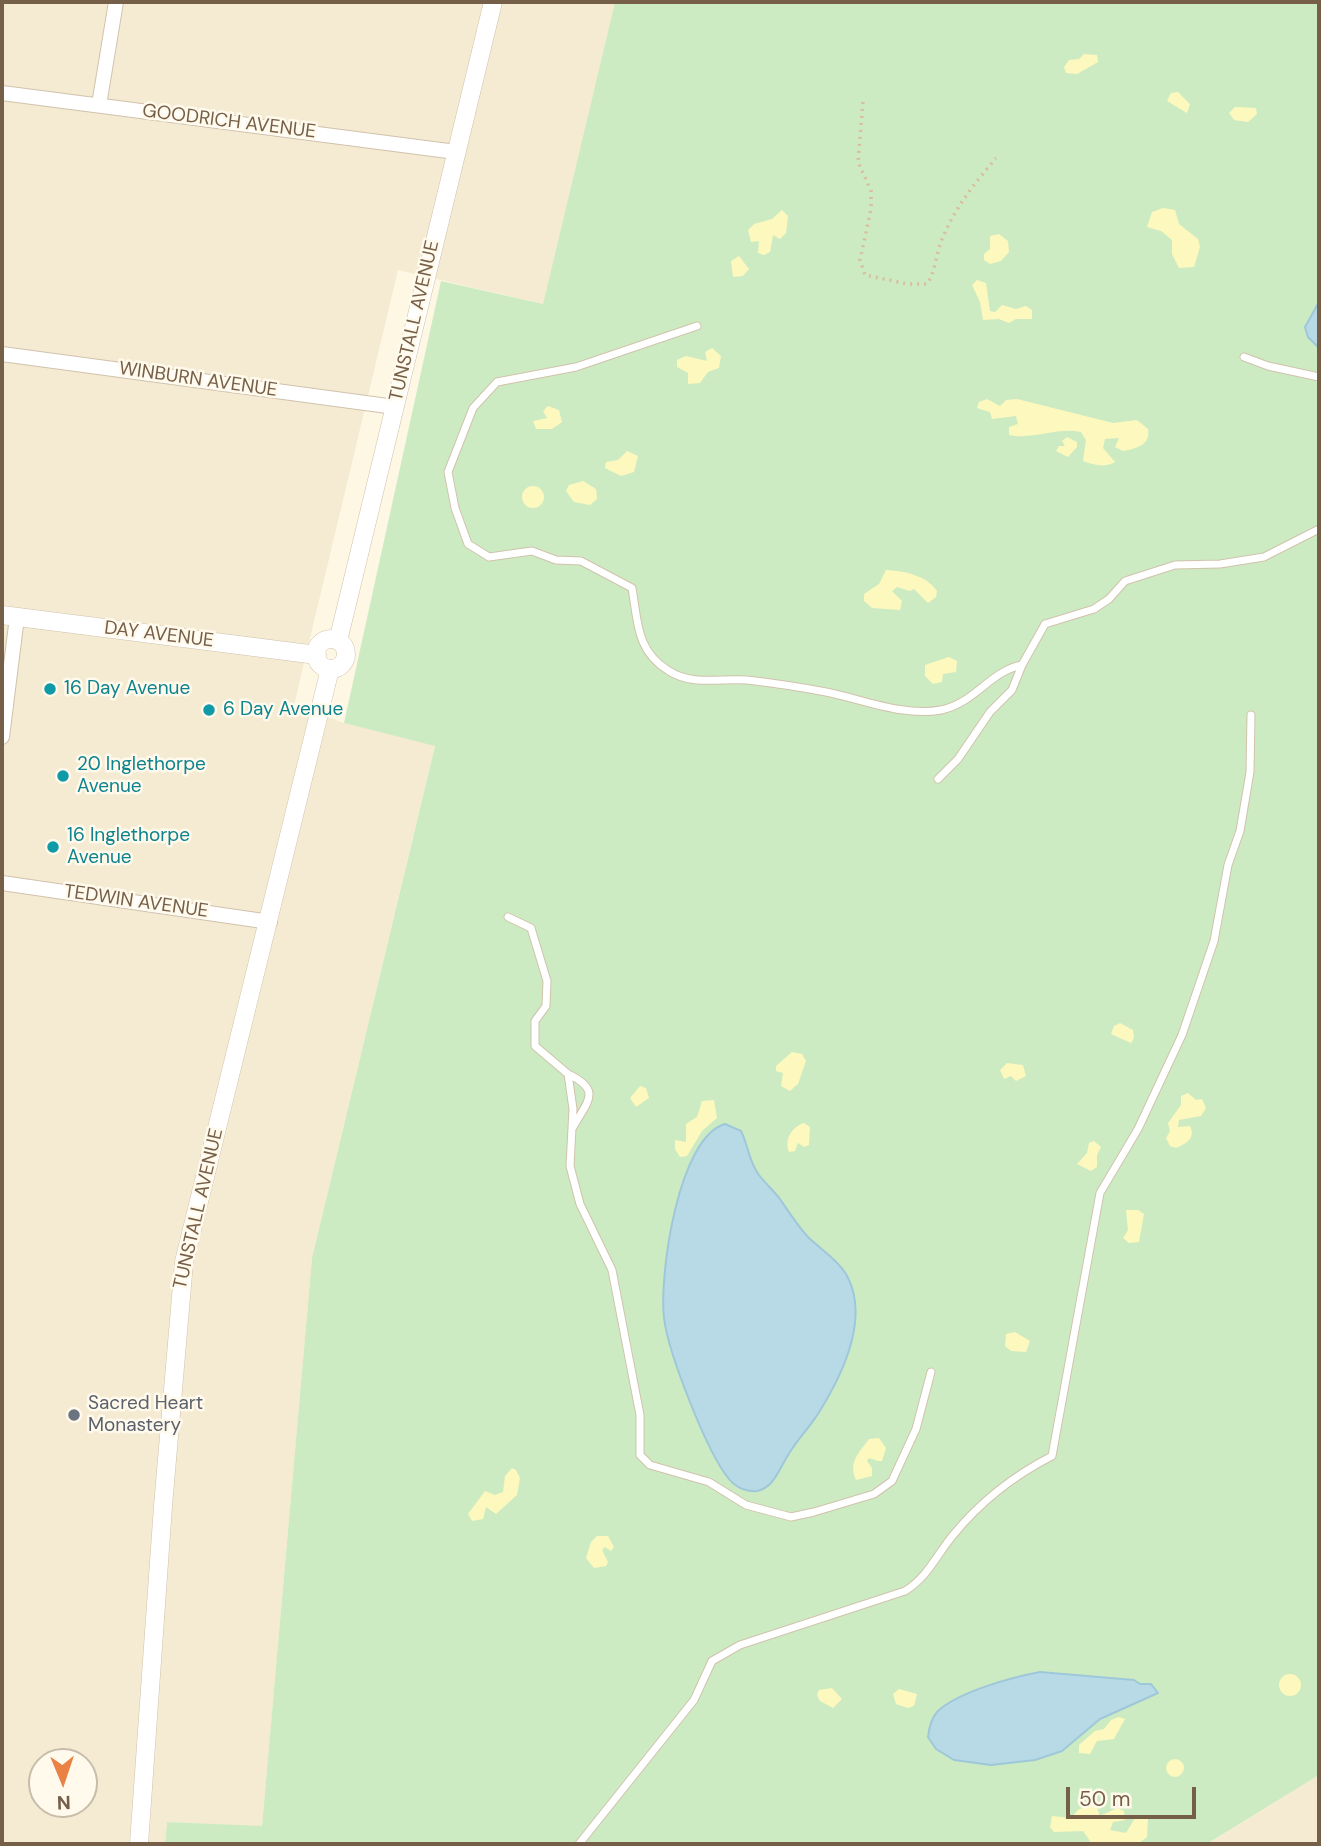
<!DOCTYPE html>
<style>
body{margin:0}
#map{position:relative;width:1321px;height:1846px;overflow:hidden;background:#fdf7e4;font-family:"DM Sans",sans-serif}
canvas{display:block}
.frame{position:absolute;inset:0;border:4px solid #765f49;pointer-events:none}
.north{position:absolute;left:28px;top:1748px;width:70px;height:70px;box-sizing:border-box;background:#fffaeb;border:2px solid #c8bcaa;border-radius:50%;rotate:178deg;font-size:19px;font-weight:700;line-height:28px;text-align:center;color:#765f49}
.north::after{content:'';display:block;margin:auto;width:24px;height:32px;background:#ea8246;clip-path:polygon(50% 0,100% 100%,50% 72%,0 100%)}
.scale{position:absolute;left:1066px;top:1787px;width:130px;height:32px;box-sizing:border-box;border:4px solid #765f49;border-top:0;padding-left:9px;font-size:21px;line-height:24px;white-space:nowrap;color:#765f49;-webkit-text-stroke:5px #fffaeb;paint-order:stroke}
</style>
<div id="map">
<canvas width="1321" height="1846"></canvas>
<div class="frame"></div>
<div class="north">N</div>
<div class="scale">50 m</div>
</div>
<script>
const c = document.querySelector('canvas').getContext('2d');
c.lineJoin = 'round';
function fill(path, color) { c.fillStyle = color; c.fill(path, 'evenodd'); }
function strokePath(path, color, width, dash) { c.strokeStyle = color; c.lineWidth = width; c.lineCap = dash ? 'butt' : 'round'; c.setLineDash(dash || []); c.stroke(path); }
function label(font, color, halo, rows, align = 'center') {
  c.font = font + ' "DM Sans",sans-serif'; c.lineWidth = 5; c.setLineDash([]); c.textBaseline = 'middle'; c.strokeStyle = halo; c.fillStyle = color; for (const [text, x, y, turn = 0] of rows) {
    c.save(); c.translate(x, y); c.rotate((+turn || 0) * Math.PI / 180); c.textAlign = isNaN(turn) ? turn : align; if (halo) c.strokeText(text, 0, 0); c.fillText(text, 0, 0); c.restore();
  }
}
const residential = new Path2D(`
 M2 2H615L543 304 398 270 294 705 344 723 435 745 312 1258 262 1827 167 1822 165 1844H2ZM42 1762H84V1804H42Z
 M1319 1775V1844H1208Z`);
const green = new Path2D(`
 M615 2H1319V1775L1207 1844H165L167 1822 262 1826 312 1258 435 746 344 723 441 281 543 304Z`);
const sand = new Path2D(`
 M1084 54 1097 55 1098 62 1077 74 1066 73 1064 67 1069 60 1079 59Z
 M1178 92 1190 104 1187 113 1167 101 1171 93Z
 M1235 107 1256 108 1257 114 1248 122 1234 120 1229 113Z
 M1163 208 1175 210 1179 224 1198 239 1200 247 1194 267 1179 268 1172 254V240L1161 231 1147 227 1152 212Z
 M782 210 788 216 786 233 780 239 773 235 770 252 764 255 758 253 759 241 751 242 748 230 754 224 772 219Z
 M999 234 1008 241 1009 252 1001 261 990 264 984 260V254L990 249V236Z
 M739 256 749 269 743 276 733 277 731 261Z
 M977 280 986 283 990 311 995 312 1002 305 1016 309 1026 306 1032 310V319H1016L1009 323 999 319 983 320 980 302 972 285Z
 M712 348 721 356 719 368 708 372 700 383 688 384V373L677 367V360L686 356 707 361 705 352Z
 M987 399 1000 406 1006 400 1017 399 1113 423 1137 420 1148 429C1151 444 1137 449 1123 451L1115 447 1119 438 1105 439 1103 448 1115 462C1106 468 1093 465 1083 461L1086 440 1081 432C1056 427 1034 440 1009 435V427L1018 424 1016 416 992 419 990 412 977 408 979 402Z
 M548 406 559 410 562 422 552 429H536L533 421 547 418 543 411Z
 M1067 437 1077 442V447L1068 457 1056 451 1059 446H1065L1062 441Z
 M627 451 638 456 634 472 621 476 605 468 606 462 618 460Z
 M583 481 596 489 597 499 590 505 574 502 566 491 569 485Z
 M522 497a11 11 0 1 1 22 0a11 11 0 1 1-22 0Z
 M886 570C904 571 926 575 937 591L936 597 928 603 914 589 910 591 897 587 892 591 902 601 900 610 872 608 864 601V594L879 584Z
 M949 657 957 661 956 672 943 674 942 682 933 684 925 676V665Z
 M1120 1023 1133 1030 1134 1038 1131 1043 1111 1034 1114 1026Z
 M792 1052 802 1054 806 1061 798 1084 790 1091 781 1086 783 1073 776 1071V1066Z
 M1007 1063 1023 1065 1026 1076 1016 1081 1011 1076 1004 1079 1000 1070Z
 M640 1086 646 1088 649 1098 636 1107 630 1098Z
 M1188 1093 1196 1100 1202 1099 1206 1108 1201 1116 1179 1120 1178 1127 1190 1126C1196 1138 1186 1144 1176 1148L1170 1146 1166 1138 1170 1131 1168 1123 1181 1105V1096Z
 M714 1100 717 1118 702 1131 687 1156 680 1157 675 1149V1140L686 1142V1124L697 1117 702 1101Z
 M804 1123 810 1127 809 1145 804 1147 798 1143 795 1151 789 1152C784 1139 792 1127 804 1123Z
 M1094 1141 1101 1147 1097 1155V1167L1091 1171 1077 1164 1087 1153 1089 1143Z
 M1126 1210H1138L1144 1214 1139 1242 1129 1243 1123 1238 1128 1230Z
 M1015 1332 1030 1341 1026 1352 1011 1351 1005 1346 1006 1334Z
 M879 1438 886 1448 882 1461H878L869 1458 867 1461 872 1468V1476L856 1480C848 1462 859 1453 869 1439Z
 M512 1468 516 1470 520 1478 517 1495 496 1514 486 1507 483 1519 472 1521 468 1514 485 1491 495 1495 503 1492 505 1476Z
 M597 1536H608L614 1547 611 1551 605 1547 602 1550 608 1562 606 1566 594 1568 586 1558 591 1542Z
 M1279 1685a11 11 0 1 1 22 0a11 11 0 1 1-22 0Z
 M832 1688 842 1699 833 1708 820 1701 817 1695 819 1690Z
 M899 1689 917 1694 914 1706 908 1708 896 1704 893 1694Z
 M1119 1717 1125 1719 1114 1739 1097 1741 1090 1754 1079 1753V1745L1095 1731 1104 1729 1111 1720Z
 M1166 1768a9 9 0 1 1 18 0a9 9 0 1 1-18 0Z
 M1095 1802 1100 1816 1117 1808 1124 1811 1125 1820 1113 1822 1110 1830 1126 1833 1135 1818H1148L1147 1837 1138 1844H1092L1083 1831 1054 1832 1050 1827 1052 1816 1071 1818 1078 1810Z`);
const water = new Path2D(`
 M1319 302V348L1308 337 1305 327Z
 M725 1124 741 1131C748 1145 749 1162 759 1175 765 1183 773 1190 780 1199 789 1212 797 1225 808 1237 820 1249 837 1259 846 1274 870 1316 843 1373 821 1409 812 1425 799 1437 790 1452 783 1462 779 1474 771 1483 767 1487 763 1490 757 1491 747 1492 736 1488 729 1479 707 1453 668 1352 664 1318 659 1276 678 1137 725 1124Z
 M1040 1672 1134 1680 1140 1684H1151L1158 1693 1100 1719 1062 1751 1035 1760 991 1765 954 1760 936 1749 928 1737C929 1728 931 1719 937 1712 957 1692 1013 1677 1040 1672Z`);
const path = new Path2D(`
 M863 102 858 162 871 191V209L860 260 865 275 908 284H927C936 271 936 252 943 237 956 206 975 183 996 158`);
const service = new Path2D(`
 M697 326 576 367 497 382 473 408 448 472 455 508 468 544 489 557 532 551 556 560 581 561 632 588C638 622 636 651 669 671 692 686 721 678 747 680 773 683 800 687 826 692 862 699 903 717 941 710 975 703 990 671 1022 665
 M1244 357 1268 366 1319 377
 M938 779 958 759 990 712 1012 690 1022 665 1045 624 1094 609 1109 599 1125 581 1175 565 1220 564 1264 557 1319 529
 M508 917 531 928 547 981 546 1006 535 1021V1046L568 1074 573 1109 570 1166 580 1204 612 1270 640 1415V1455L650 1465 709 1482 746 1505 791 1517 814 1512 874 1494 892 1481 916 1429 931 1372
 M568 1074C602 1090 588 1101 573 1127
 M579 1844 694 1700 712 1661 740 1645 905 1591C928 1577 937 1554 954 1534 982 1500 1013 1476 1052 1456L1100 1193 1138 1129 1182 1035 1214 941 1228 865 1240 831 1250 772 1251 715`);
const minor = new Path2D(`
 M2 93 456 152
 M99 105 116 2
 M2 354 395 407
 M2 737 17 617
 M2 883 270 922`);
const tertiary = new Path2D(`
 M2 615 317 655
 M316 654a15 15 0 1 1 30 0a15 15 0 1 1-30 0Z
 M338 641 493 2
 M139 1844 163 1506 184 1262 330 669`);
const markers = [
 [50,689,7,"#0f9aa8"],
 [209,710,7,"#0f9aa8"],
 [63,776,7,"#0f9aa8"],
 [53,847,7,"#0f9aa8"],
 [74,1415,7,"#6b7280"]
];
const streetNames = [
 ["GOODRICH AVENUE",229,122,7],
 ["TUNSTALL AVENUE",415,321,-77],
 ["WINBURN AVENUE",198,380,8],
 ["DAY AVENUE",159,635,7],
 ["TEDWIN AVENUE",136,902,8],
 ["TUNSTALL AVENUE",199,1209,-77]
];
const cultureNames = [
 ["16 Day Avenue",64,689],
 ["6 Day Avenue",223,710],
 ["20 Inglethorpe",77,765],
 ["Avenue",77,787],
 ["16 Inglethorpe",67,836],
 ["Avenue",67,858]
];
const worshipNames = [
 ["Sacred Heart",88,1404],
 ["Monastery",88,1426]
];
fill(residential, '#f5ead2');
fill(green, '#cdebc2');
fill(sand, '#fdf8be');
fill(water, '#b8dae7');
strokePath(water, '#9ec8d9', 2);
strokePath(service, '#d1c2ad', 9);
strokePath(minor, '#d1c2ad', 16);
strokePath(tertiary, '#d1c2ad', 19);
strokePath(path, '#d8bd9e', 3.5, [2, 5]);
strokePath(service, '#fff', 7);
strokePath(minor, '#fff', 14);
strokePath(tertiary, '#fff', 18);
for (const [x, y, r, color] of markers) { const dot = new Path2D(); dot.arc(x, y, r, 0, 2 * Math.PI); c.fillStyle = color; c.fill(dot); strokePath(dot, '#fffaeb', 2.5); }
label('19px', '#765f49', '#fffaeb', streetNames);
label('19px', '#0d838f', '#fffaeb', cultureNames, 'left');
label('19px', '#5b616d', '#fffaeb', worshipNames, 'left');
</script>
